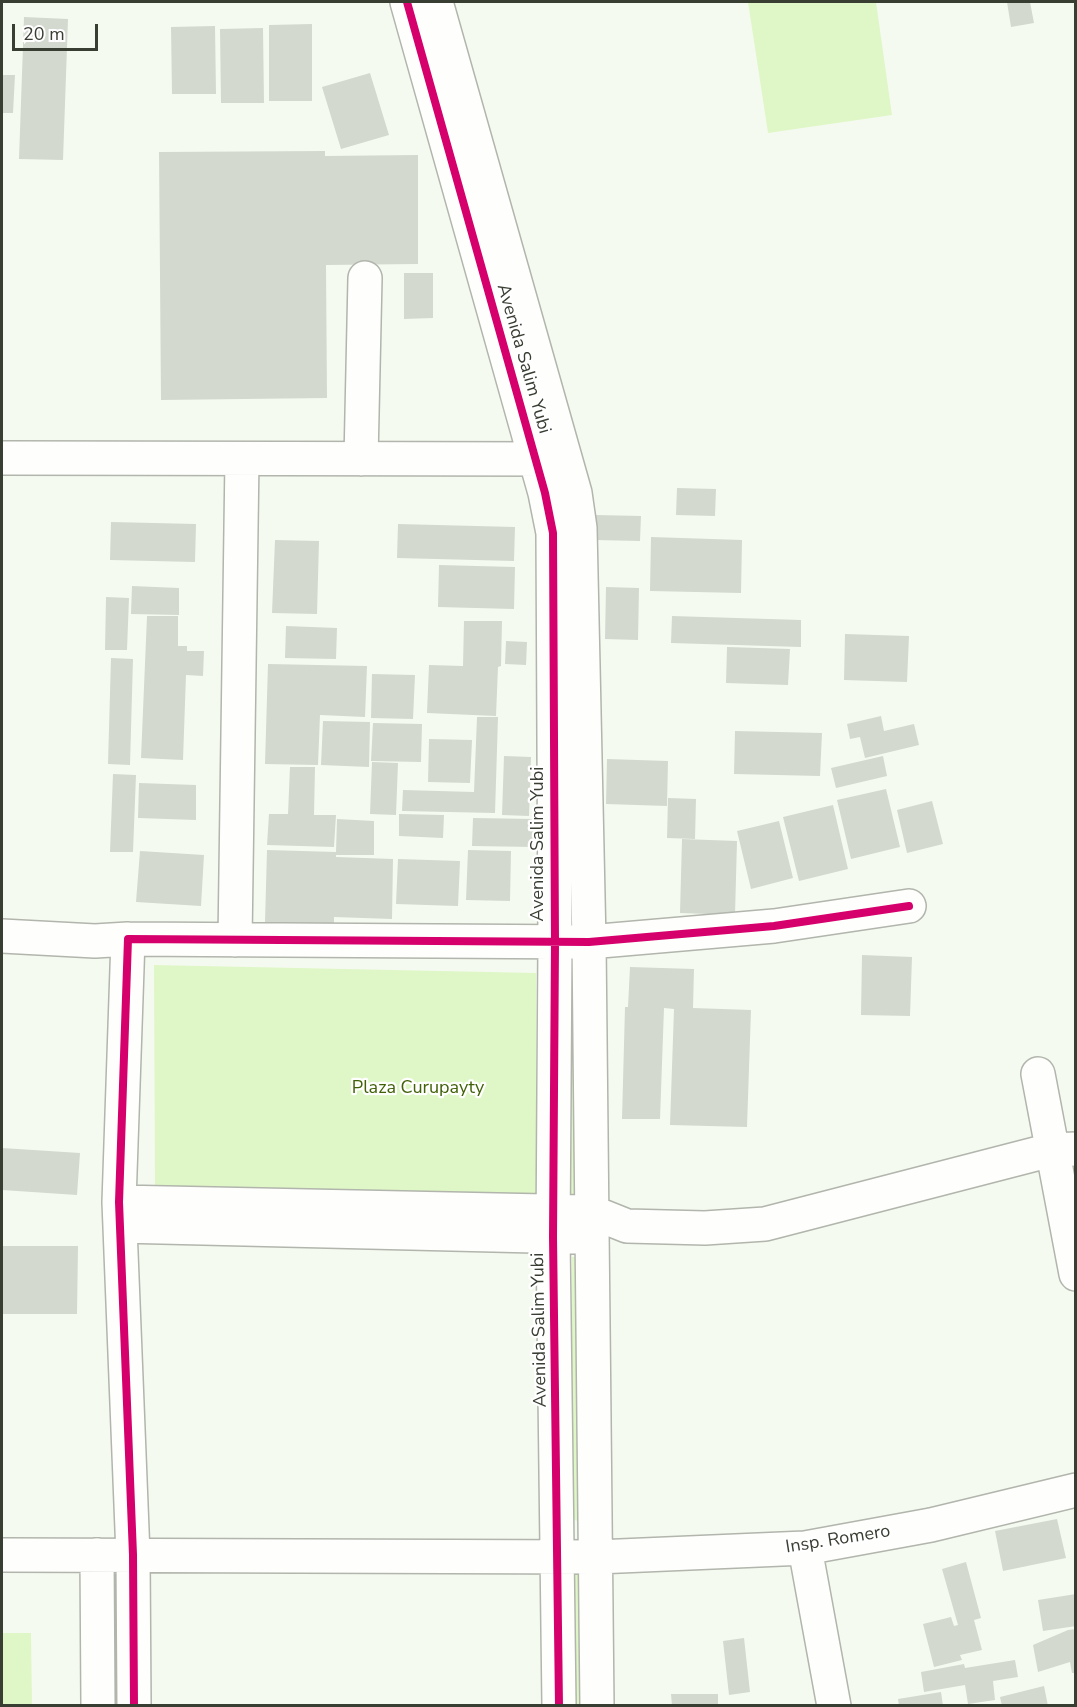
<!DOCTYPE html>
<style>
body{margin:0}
#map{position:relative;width:1077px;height:1707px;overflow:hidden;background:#f5faf1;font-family:"Nunito Sans",sans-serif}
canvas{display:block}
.frame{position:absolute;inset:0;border:3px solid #393e33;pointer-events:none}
.scale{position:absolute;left:12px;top:24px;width:86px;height:27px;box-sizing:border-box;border:3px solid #393e33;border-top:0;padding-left:8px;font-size:18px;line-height:21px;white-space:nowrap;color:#393e33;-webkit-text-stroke:4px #fff;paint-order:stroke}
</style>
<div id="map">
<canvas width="1077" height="1707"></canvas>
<div class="frame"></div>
<div class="scale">20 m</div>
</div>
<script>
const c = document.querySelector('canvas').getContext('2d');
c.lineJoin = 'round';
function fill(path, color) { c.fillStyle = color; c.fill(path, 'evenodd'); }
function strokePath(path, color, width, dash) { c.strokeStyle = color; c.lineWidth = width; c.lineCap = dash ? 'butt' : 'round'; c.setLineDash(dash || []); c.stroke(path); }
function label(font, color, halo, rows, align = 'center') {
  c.font = font + ' "Nunito Sans",sans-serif'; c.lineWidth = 4.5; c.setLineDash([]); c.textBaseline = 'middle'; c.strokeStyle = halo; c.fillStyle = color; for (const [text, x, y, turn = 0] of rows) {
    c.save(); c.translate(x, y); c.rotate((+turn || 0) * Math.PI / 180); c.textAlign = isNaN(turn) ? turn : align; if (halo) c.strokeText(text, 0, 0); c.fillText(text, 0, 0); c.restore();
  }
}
const green = new Path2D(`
 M748 2H876L892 115 768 133Z
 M572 962 575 963 577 1205H570V964Z
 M154 965 536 973V1213L155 1193Z
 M572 1257H576L579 1518 577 1521 572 1518Z
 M574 1573 579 1575 580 1705H574Z
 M114 1583H118L123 1705H111V1585Z
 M2 1633H31L32 1705H2Z`);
const building = new Path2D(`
 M1007 2H1030L1034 23 1011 27Z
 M24 17 68 19 63 160 19 159Z
 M312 24V101H269V25Z
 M215 26 216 94H172L171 27Z
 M263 28 264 103H221L220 29Z
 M370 73 389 135 341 149 322 87Z
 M2 75H15L13 113H2Z
 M325 151V156L418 155V264L326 265 327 398 161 400 159 152Z
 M404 273H433V318L404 319Z
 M677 488 716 489 715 516 676 515Z
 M596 515 641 516 640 541 595 540Z
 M111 522 196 524 195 562 110 560Z
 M398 524 515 527 514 561 397 558Z
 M651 537 742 540 741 593 650 591Z
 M275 540 319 541 317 614 272 613Z
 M439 565 515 567 514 609 438 607Z
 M132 586 179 588V615L131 614Z
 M606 587 639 588 638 640 605 639Z
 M106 597 129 598 127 650H105Z
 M147 616H178V646H187V651H204L203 676 186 675 183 760 141 758Z
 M672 616 801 620V647L671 643Z
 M464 621H502L501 666 498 667 496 716 427 713 429 665 463 666Z
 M286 626 337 628 336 659 285 658Z
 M845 634 909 636 907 682 844 680Z
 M506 641 527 642 526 665 505 664Z
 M727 647 790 649 788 685 726 683Z
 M111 658 133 659 130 765 108 764Z
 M268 664 367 666 365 717 320 715 318 765 265 764Z
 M372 674 415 675 413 719 371 718Z
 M881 716 884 731 914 724 919 745 865 758 860 737 850 739 847 724Z
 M477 717H498L495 813 402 811 403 790 474 792Z
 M323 721 370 722 369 767 321 765Z
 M373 723 422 724 421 762 371 761Z
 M735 731 822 733 820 776 734 774Z
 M429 739 472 740 470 783 428 782Z
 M504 756 531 757 529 816 502 815Z
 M883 756 887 776 836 788 831 768Z
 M607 759 668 761 667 806 606 804Z
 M372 762 398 763 396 815 370 814Z
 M290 767H315L314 815H336L334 847 267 845 269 814H288Z
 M113 774 136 775 133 852H110Z
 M139 783 196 785V820L138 818Z
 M886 789 900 847 851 859 837 800Z
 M668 798 696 799 695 839 667 838Z
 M932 801 943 844 907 853 897 810Z
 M833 805 848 869 799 881 783 817Z
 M399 814 444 815 443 838 399 836Z
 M473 818 535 819 534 847 472 846Z
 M337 819 374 821V855H336V857L393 859 392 919 334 917V924L265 922 267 850 336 852Z
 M779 821 793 878 751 889 737 831Z
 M682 839 737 841 735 915 680 913Z
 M468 850 511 851 510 901 466 900Z
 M140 851 204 855 201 906 136 902Z
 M398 859 460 861 458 906 396 904Z
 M862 955 912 957 910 1016 861 1015Z
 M630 967 694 969 693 1008 751 1010 747 1127 670 1125 674 1009 664 1008 660 1119H622L625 1007H628Z
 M2 1148 80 1153 77 1195 2 1190Z
 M2 1246H78L77 1314H2Z
 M1057 1519 1066 1558 1003 1571 995 1531Z
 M966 1562 981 1618 974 1620 982 1650 960 1655 962 1660 934 1667 923 1624 951 1617 954 1626 958 1625 942 1569Z
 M1076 1594V1626L1043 1631 1038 1600Z
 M1076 1629V1673H1072L1070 1662 1038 1672 1033 1645 1068 1630Z
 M744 1638 750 1692 729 1695 723 1641Z
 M1015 1660 1018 1677 993 1681 995 1700 968 1704 965 1685 924 1692 921 1672 964 1664 965 1668Z
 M1044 1686 1048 1706H1002L1000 1697Z
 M941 1692 943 1706H899L898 1699Z
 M671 1694H718V1706H672Z`);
const minor = new Path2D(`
 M407 2 545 493 553 533 555 943 553 1237 559 1706
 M436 2 575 493 580 528 589 942 597 1706
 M2 458 558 459
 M361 459 365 278
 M2 936 95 941 128 939 589 942 774 926 909 906
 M128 939 119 1202 133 1555 134 1706
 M235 940 242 459
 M1038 1074 1076 1274
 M119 1202 592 1212 627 1226 705 1228 765 1224 1051 1150 1076 1149
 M120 1226 576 1237
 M805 1548 834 1706
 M2 1555 597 1557 805 1548 931 1525 1076 1490
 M97 1555 98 1706`);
const cycleway = new Path2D(`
 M407 2 545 493 553 533 555 943 553 1237 559 1706
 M134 1706 133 1555 119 1202 128 939 589 942 774 926 909 906`);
const streetNames = [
 ["Avenida Salim Yubi",523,359,74],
 ["Avenida Salim Yubi",539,844,-90],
 ["Avenida Salim Yubi",540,1330,-91],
 ["Insp. Romero",838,1540,-9]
];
const parkNames = [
 ["Plaza Curupayty",418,1089]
];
fill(green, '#dff7c6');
fill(building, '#d3d9cf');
strokePath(minor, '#b1b5ac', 36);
strokePath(minor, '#fefefd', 33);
strokePath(cycleway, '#d6006c', 8);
label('18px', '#393e33', '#fff', streetNames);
label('18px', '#416108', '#fff', parkNames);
</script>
